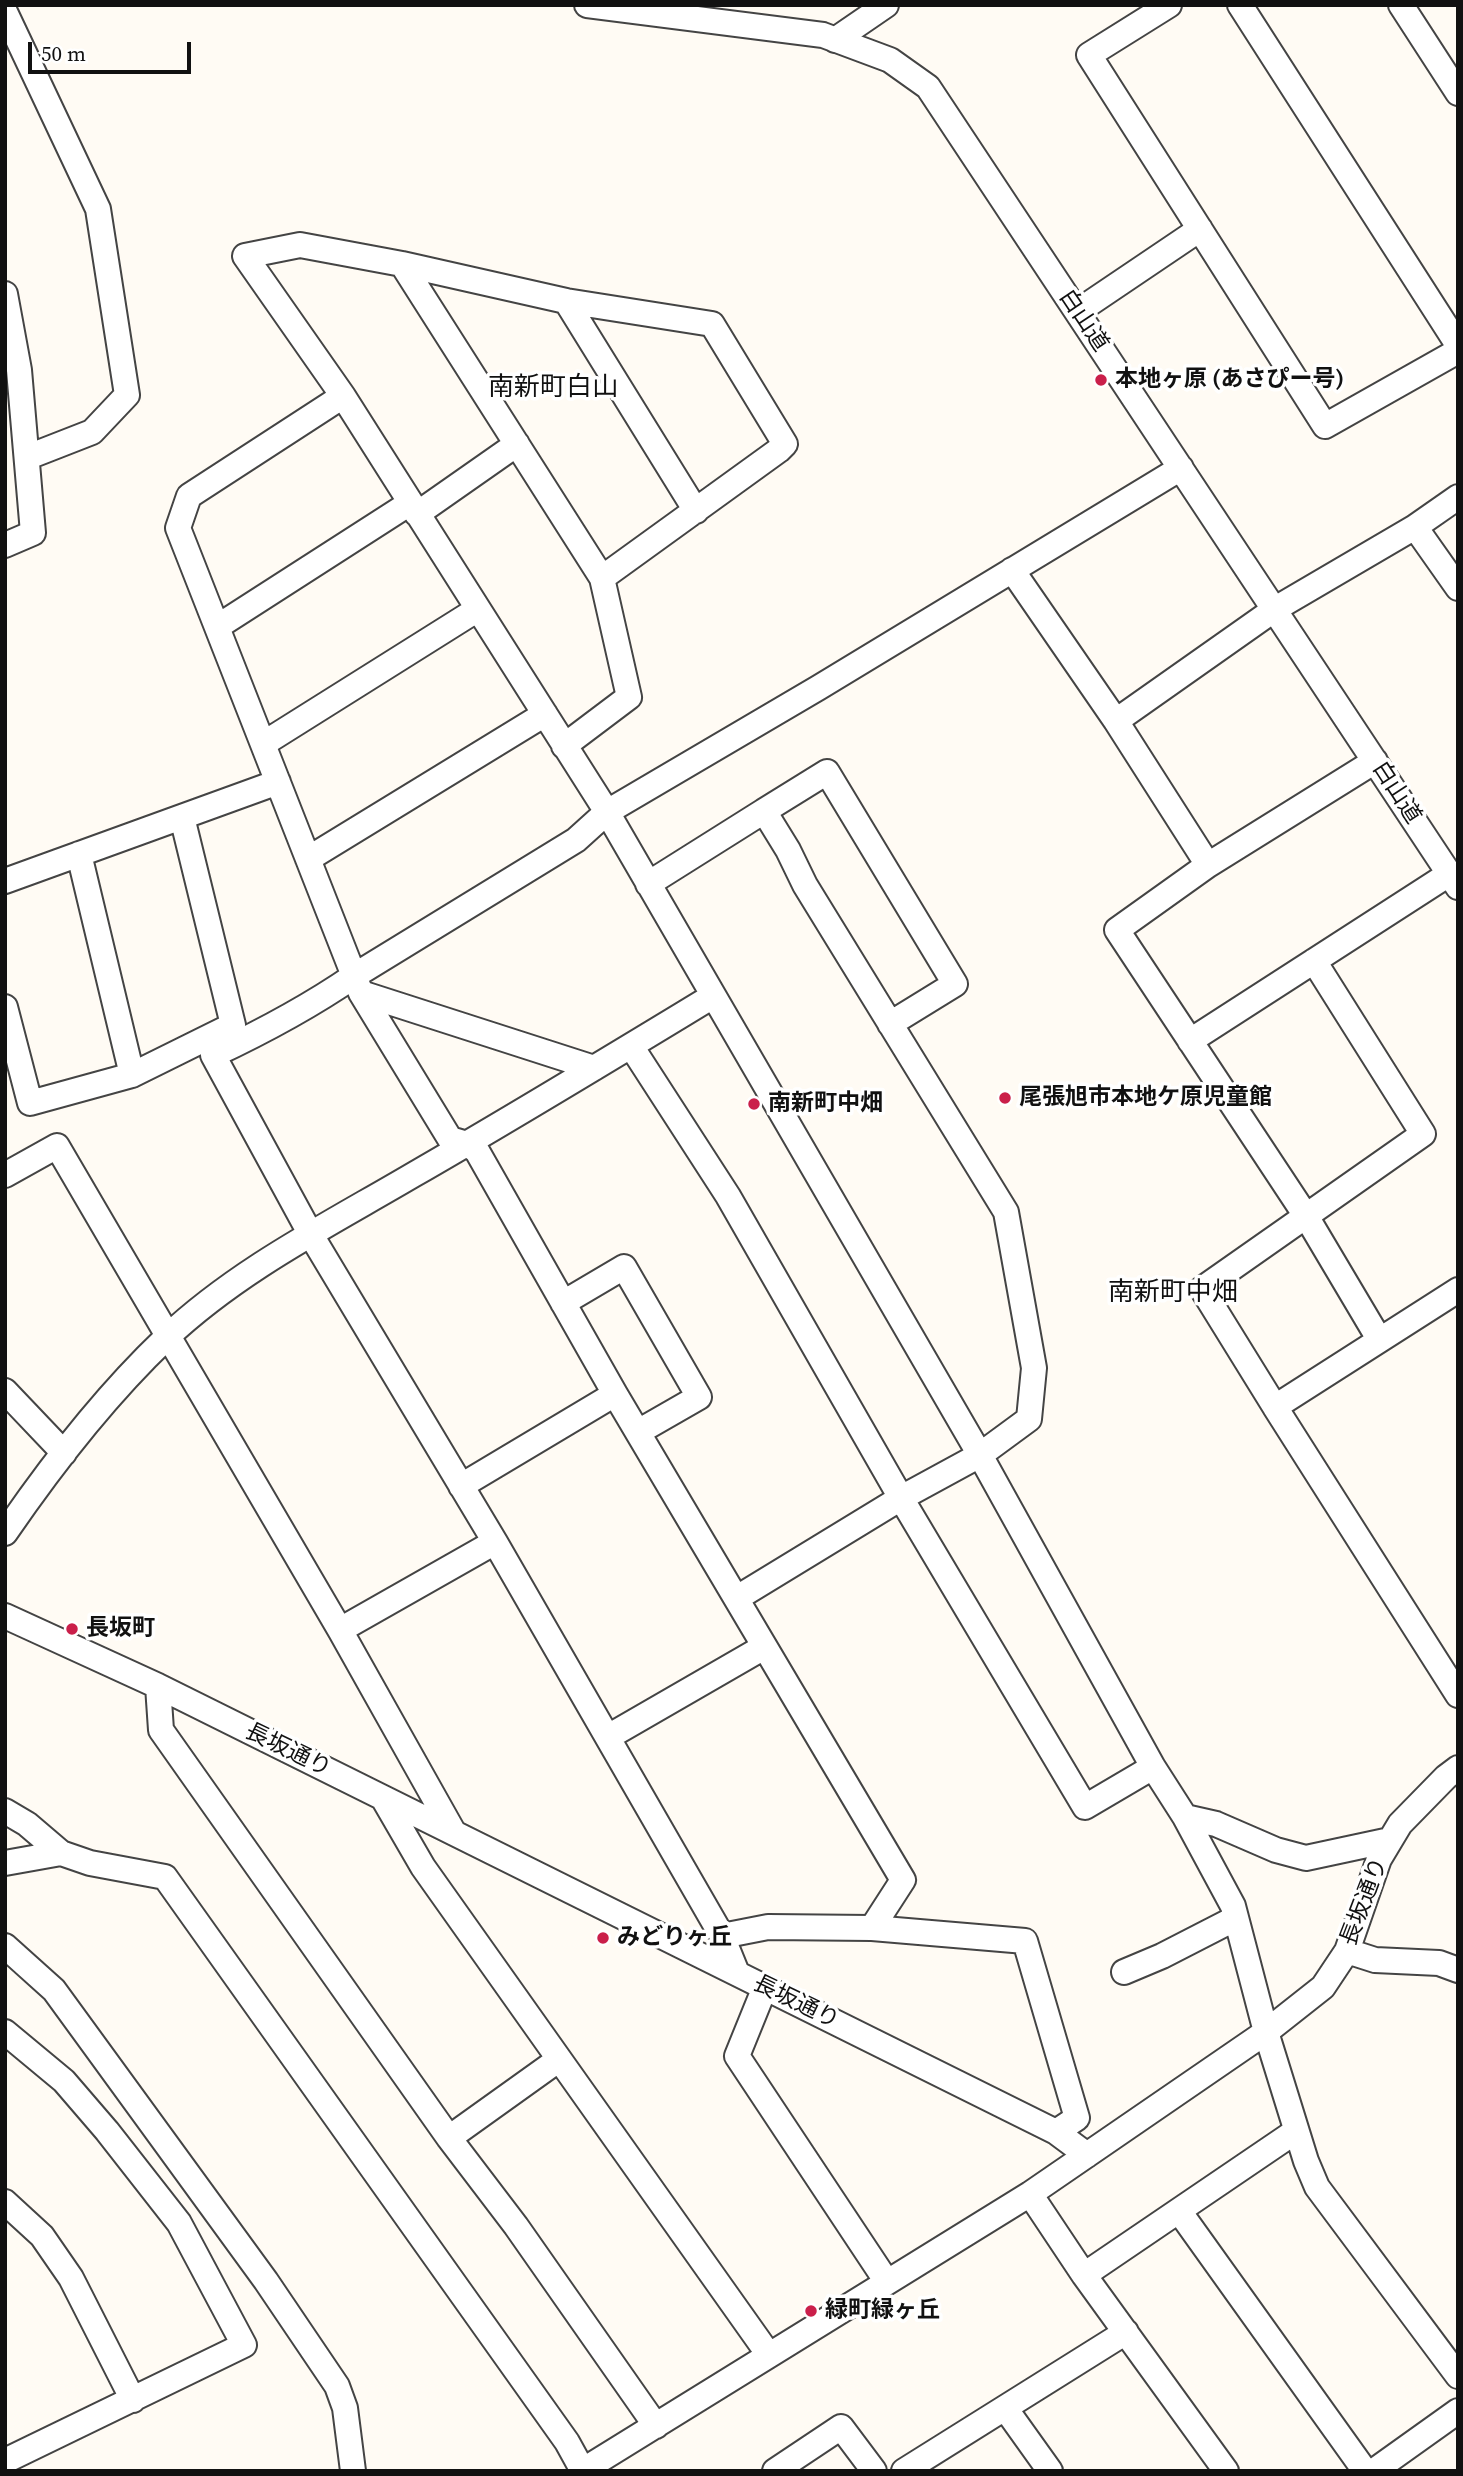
<!DOCTYPE html>
<meta charset="utf-8">
<style>
body{margin:0}
#map{position:relative;width:1463px;height:2476px;overflow:hidden;background:#fffbf4;font-family:"Source Serif 4",serif}
canvas{display:block}
.frame{position:absolute;inset:0;border:7px solid #111;pointer-events:none}
.scale{position:absolute;left:28px;top:42px;width:163px;height:32px;box-sizing:border-box;border:4px solid #111;border-top:0;padding-left:9px;font-size:21px;line-height:24px;white-space:nowrap;color:#111;-webkit-text-stroke:5px #fff;paint-order:stroke}
</style>
<div id="map">
<canvas width="1463" height="2476"></canvas>
<div class="frame"></div>
<div class="scale">50 m</div>
</div>
<script>
const c = document.querySelector('canvas').getContext('2d');
c.lineJoin = 'round';
function strokePath(path, color, width, dash) { c.strokeStyle = color; c.lineWidth = width; c.lineCap = dash ? 'butt' : 'round'; c.setLineDash(dash || []); c.stroke(path); }
function label(font, color, halo, rows, align = 'center') {
  c.font = font + ' "Source Serif 4","Noto Sans JP",serif'; c.lineWidth = 7; c.setLineDash([]); c.textBaseline = 'middle'; c.strokeStyle = halo; c.fillStyle = color; for (const [text, x, y, turn = 0] of rows) {
    c.save(); c.translate(x, y); c.rotate((+turn || 0) * Math.PI / 180); c.textAlign = isNaN(turn) ? turn : align; if (halo) c.strokeText(text, 0, 0); c.fillText(text, 0, 0); c.restore();
  }
}
const minor = new Path2D(`
 M587 5 823 35 890 60 928 87 1458 887
 M1169 5 1089 55 1325 426 1458 351
 M1240 5 1458 345
 M1401 5 1458 93
 M5 12 98 209 127 395 92 432 28 457
 M835 40 886 5
 M402 264 602 578
 M5 294 19 370 33 533 5 545
 M566 301 696 511
 M1077 312 1200 229
 M343 396 189 496 178 528 354 976 361 993 450 1139 467 1144 477 1151 615 1394 903 1880 872 1928 768 1927 722 1936
 M417 514 517 444
 M1415 527 1458 588
 M1012 570 1116 721 1208 865
 M217 627 410 503
 M1116 721 1275 609 1415 527 1458 497
 M263 744 478 609
 M564 746 629 697 602 578 779 450 785 444 712 324 566 301 402 264 300 245 245 256 343 396 607 812 980 1455 1153 1767 1185 1817 1233 1906 1266 2032 1306 2161 1317 2187 1458 2376
 M1375 761 1208 865 1117 930 1306 1216 1379 1339
 M764 811 827 772 955 984 890 1024
 M79 854 132 1075
 M308 859 545 714
 M5 881 278 782
 M648 884 764 811 788 850 805 885 1006 1212 1034 1368 1029 1419 980 1455 901 1498 737 1598
 M361 993 594 1068
 M5 1007 30 1103 132 1075 233 1025 182 817
 M1190 1041 1449 874
 M631 1046 728 1196 901 1498 1085 1807 1153 1767
 M5 1175 57 1146 340 1630 454 1833
 M1458 1290 1275 1407 1458 1695
 M563 1303 624 1267 699 1397 638 1432
 M5 1391 64 1453
 M1275 1407 1202 1289 1423 1134 1314 961
 M461 1486 615 1394
 M5 1533C53 1463 105 1396 166 1338 238 1270 328 1225 413 1175 514 1117 614 1056 713 996
 M5 1616 158 1686 1056 2132 1087 2155
 M340 1630 495 1542
 M158 1686 161 1730 449 2138 516 2226 656 2426
 M608 1737 764 1647
 M383 1798 423 1867 769 2355
 M5 1811 27 1824 61 1853 90 1863 165 1877 567 2442 583 2471
 M1185 1817 1216 1824 1276 1850 1306 1858 1390 1840
 M5 1863 61 1853
 M872 1928 1025 1941 1077 2118 1056 2132
 M5 1946 54 1990 266 2281 337 2386 345 2408 353 2471
 M1347 1951 1375 1960 1439 1963 1458 1970
 M1124 1972 1162 1956 1236 1918
 M737 1973 722 1936 495 1542 311 1235 213 1055C262 1032 309 1007 354 976L576 840 607 812 818 688 1181 468
 M765 1987 737 2056 887 2282
 M5 2032 64 2081 107 2131 179 2223 244 2345 5 2461
 M449 2138 558 2060
 M1030 2194 1084 2275 1226 2471
 M5 2202 42 2236 71 2278 133 2400
 M1179 2211 1365 2471
 M1084 2275 1296 2131
 M1005 2408 1050 2471
 M582 2471 1030 2194 1266 2032 1323 1987 1347 1951 1379 1859 1400 1824 1446 1777 1458 1768
 M775 2471 841 2427 874 2471
 M904 2471 1126 2332
 M1374 2471 1458 2411`);
const markers = [
 [1101,380,7,"#ca1f4a"],
 [1005,1098,7,"#ca1f4a"],
 [754,1104,7,"#ca1f4a"],
 [72,1629,7,"#ca1f4a"],
 [603,1938,7,"#ca1f4a"],
 [811,2311,7,"#ca1f4a"]
];
const streetNames = [
 ["白山道",1083,321,56],
 ["白山道",1396,793,57],
 ["長坂通り",288,1751,26],
 ["長坂通り",1365,1902,-69],
 ["長坂通り",796,2003,26]
];
const poiNames = [
 ["本地ヶ原 (あさぴー号)",1115,380],
 ["尾張旭市本地ケ原児童館",1019,1098],
 ["南新町中畑",768,1104],
 ["長坂町",86,1629],
 ["みどりヶ丘",617,1938],
 ["緑町緑ヶ丘",825,2311]
];
const quarterNames = [
 ["南新町白山",553,388],
 ["南新町中畑",1173,1293]
];
strokePath(minor, '#444', 28);
strokePath(minor, '#fff', 24);
for (const [x, y, r, color] of markers) { const dot = new Path2D(); dot.arc(x, y, r, 0, 2 * Math.PI); c.fillStyle = color; c.fill(dot); strokePath(dot, '#fff', 2.5); }
label('23px', '#111', '#fff', streetNames);
label('bold 23px', '#111', '#fff', poiNames, 'left');
label('26px', '#111', '#fff', quarterNames);
</script>
